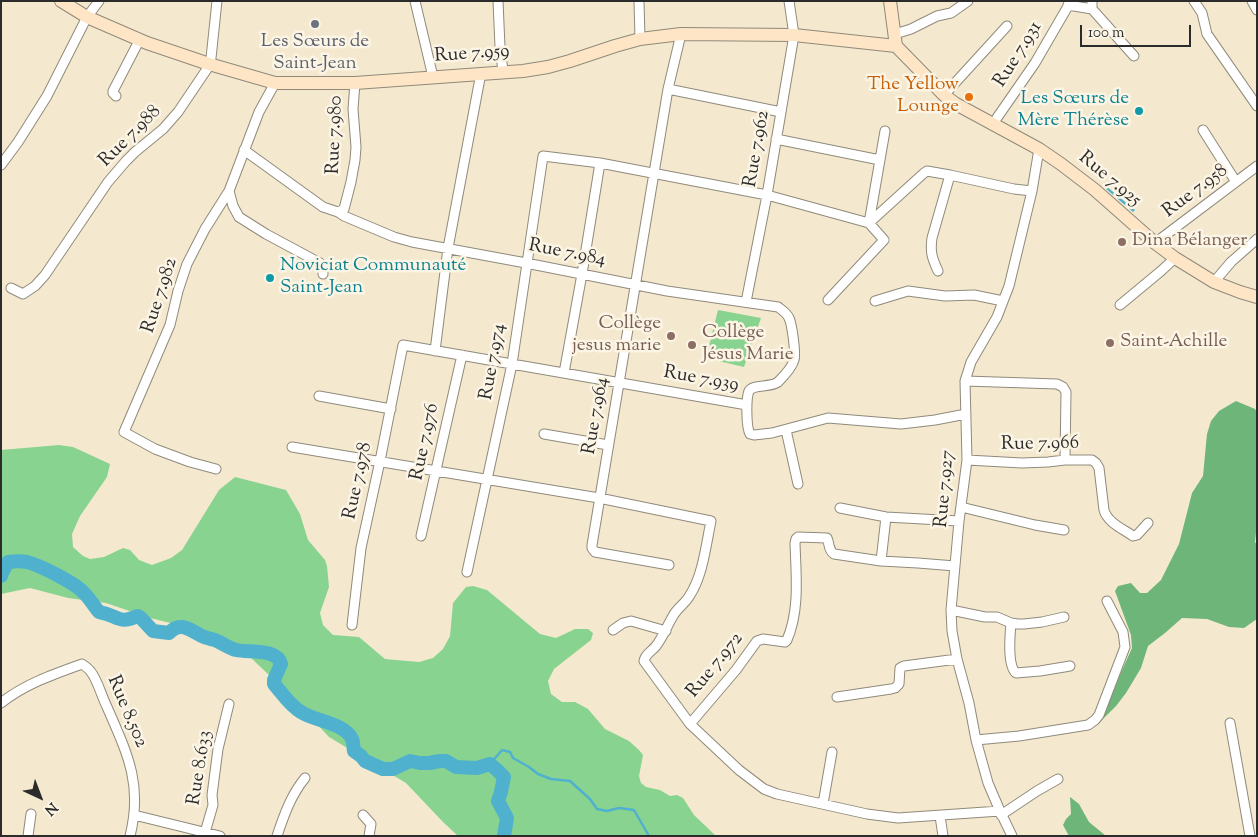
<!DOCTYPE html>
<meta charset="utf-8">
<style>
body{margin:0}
#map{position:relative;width:1258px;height:837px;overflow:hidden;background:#f4e9ce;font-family:"Sorts Mill Goudy",serif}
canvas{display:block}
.frame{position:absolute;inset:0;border:2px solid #2b2b2b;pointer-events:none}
.north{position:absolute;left:15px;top:772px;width:50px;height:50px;-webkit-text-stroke:4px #fcf5e5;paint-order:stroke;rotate:137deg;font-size:14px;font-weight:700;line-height:20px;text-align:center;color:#2b2b2b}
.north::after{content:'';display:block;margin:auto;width:18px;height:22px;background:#2b2b2b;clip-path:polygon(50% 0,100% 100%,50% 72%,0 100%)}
.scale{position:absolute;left:1080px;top:25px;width:111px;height:22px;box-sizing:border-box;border:2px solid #2b2b2b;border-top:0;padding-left:6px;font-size:15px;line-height:18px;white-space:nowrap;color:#2b2b2b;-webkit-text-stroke:4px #fcf5e5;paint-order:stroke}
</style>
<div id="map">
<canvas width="1258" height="837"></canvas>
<div class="frame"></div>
<div class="north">N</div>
<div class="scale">100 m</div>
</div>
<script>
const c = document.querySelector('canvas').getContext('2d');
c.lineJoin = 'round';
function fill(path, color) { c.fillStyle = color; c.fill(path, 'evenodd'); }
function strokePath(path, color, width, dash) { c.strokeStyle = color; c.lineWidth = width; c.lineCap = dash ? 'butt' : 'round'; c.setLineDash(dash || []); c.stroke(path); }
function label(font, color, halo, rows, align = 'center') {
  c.font = font + ' "Sorts Mill Goudy",serif'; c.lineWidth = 5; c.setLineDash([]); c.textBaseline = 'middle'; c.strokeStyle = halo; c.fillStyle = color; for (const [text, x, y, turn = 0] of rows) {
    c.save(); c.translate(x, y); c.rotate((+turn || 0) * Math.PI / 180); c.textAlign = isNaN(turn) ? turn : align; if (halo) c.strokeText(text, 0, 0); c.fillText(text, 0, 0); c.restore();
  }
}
const green = new Path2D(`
 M718 310 761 318 744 367 706 358Z
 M59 445 73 447 110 464 107 477 80 516 72 534 73 547 83 556 90 559 104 557 123 548 130 550 139 560 152 565 171 558 182 550 219 490 235 477 286 490 300 514 308 540 325 560 327 566 329 587 320 613 323 625 333 635 359 637 385 659 419 662 433 658 443 649 450 636 453 603 466 587 473 586 487 590 540 634 556 638 575 629H588L593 633 591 640 554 669 548 681 551 694 562 702H575L588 709 605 729 629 741 639 750 643 755 639 776 641 783 646 787 660 790 670 796 677 795 683 798 694 815 716 836H458L443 822 406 783 329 737 288 693 250 657 207 632 150 618 106 603 68 598 30 588 1 594V450Z`);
const forest = new Path2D(`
 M1236 401 1255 409 1257 412V523L1255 542 1257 545V619L1244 628 1229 627 1207 619 1182 618 1165 633 1148 646 1141 668 1126 693 1116 706 1098 724 1132 648 1131 635 1115 591 1118 586 1131 583 1140 593H1147L1161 580 1179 544 1192 493 1203 476 1207 434 1211 421 1219 411Z
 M1070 797 1079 804 1089 822 1106 836H1069L1063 825 1066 819 1071 814Z`);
const water = new Path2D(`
 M1106 186 1135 210 1133 212 1105 188H1104Z`);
const stream = new Path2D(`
 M490 764 502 750 510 752 513 758 529 767 538 774 551 779 570 781 590 799 597 809 607 811 619 808 634 810 649 836`);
const river = new Path2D(`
 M1 576 2 573 8 562C15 561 21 561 27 562 39 565 73 582 82 591 89 597 93 605 99 612 118 615 117 625 138 616L141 618 153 631 169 633C181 620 191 631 204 637 207 638 211 639 215 640 222 643 229 648 236 650 249 653 277 648 281 664L274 680V684C282 693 290 706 301 712 314 721 345 723 352 739 354 743 353 747 354 751L361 756 365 761 383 769H393L410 761 420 763H429L440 761H446L456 767 477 768 490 764 497 770 504 777 501 792 498 801 507 818 504 836`);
const street = new Path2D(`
 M415 1 433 77
 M498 1 500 47 503 71
 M639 1 640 39
 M1092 1V9L1134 56
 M1194 1 1202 13 1207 34 1257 106
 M1252 1 1257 10
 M1068 5 1092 9
 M895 34 911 29 937 16 951 13 968 1
 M668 89 781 112
 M944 95 1007 26
 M116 96 113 93V91L140 39
 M992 125 1035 63 1071 1
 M1203 130 1236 182
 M776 139 880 160
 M244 150 323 207 338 212 344 216 394 237 412 242 526 263 667 291 778 307C782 310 787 313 789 318 792 324 796 354 794 360 792 368 784 376 778 382 770 388 753 384 749 391 746 398 746 427 750 434L754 435 772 433 828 418 901 424 935 420 966 414
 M1 165 18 142 47 96 87 17 99 1
 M229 191 233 206 239 217 266 234 320 263 323 267V274
 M338 212 344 209 351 182 355 160 356 147 353 109 355 83
 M869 223 924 173 927 171 950 175
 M869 223 885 131
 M1155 243 1257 166
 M938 271C932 258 930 252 932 238L950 175 1014 189 1032 191
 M1214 282 1231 262 1257 239
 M11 288 23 294 35 286 45 275 108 182 126 161 135 152 163 129 178 112 209 66 211 58 217 1
 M875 301 908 291 945 296 974 295 1003 301
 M746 302 767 195 794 35 789 1
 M1120 305 1161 271 1175 258
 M435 351 448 248 481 73
 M564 373 582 274 600 163
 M965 381 1057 384 1063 387 1066 392 1065 460
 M319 396 391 409
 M786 430 798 484
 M544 434 608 445
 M292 447 599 498 711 521C706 545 703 575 690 595 686 603 677 608 673 616 667 626 663 637 656 646 652 651 645 654 644 661L690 724 739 770 764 789 777 794 867 814 898 818 1000 811
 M967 460 1022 463 1048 462 1065 460H1092L1096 463 1099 468 1104 510C1107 522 1123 529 1133 536L1137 535 1148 523
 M216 469 190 462 155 449 124 432 170 325 178 291 187 264 205 229 229 191 259 112 275 83
 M961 507 1035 525 1064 530
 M840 508 886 517 959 521
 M421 536 462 355
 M881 561 886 517
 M669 565 595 552 592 548V545L668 89 681 34
 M467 572 512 364 543 156 600 163 767 195 869 223 884 240 828 300
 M951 610 985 617H997L1011 623 1018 624H1024L1042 622 1064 617
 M1011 623C1010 635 1007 665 1016 673L1040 671 1070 666
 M352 625 361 548 380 461 403 345 747 405
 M613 630 623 623 631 621 666 631
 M837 697 891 689 895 688 899 684 900 668 904 666 957 659
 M1 703C25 684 54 674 82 664 85 666 89 669 91 672 97 679 102 697 107 707 127 753 143 784 130 836
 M1230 723 1250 836
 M690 724 736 670 757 641 763 639 785 642 787 640C800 610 796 575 795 543L796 539 798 537 827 538C830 545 828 550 834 554L881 561 918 563 955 566
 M976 740 1019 736 1088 725 1095 720 1099 715 1125 647 1123 632 1107 601
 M823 804 832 752
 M134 815 220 836
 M363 815 371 824 369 836
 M1001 815 1037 791 1058 779
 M940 816 943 836
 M28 836 31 814
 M204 836 213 805 212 795 218 749 229 704
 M277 836C284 815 291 795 305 778
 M1012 836 1000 811 988 783 976 740 969 703 957 659 952 631 951 610 959 521 967 460 965 381 971 362 997 317 1009 286 1032 191 1039 149`);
const secondary = new Path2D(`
 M61 1 87 17 147 43 209 64 275 83H355L523 71 548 67 570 61 615 46 640 39 681 34 794 35 896 46
 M890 1 896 46
 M896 46 944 95 956 104 1039 149 1061 164 1095 190 1155 243 1175 258 1214 282 1240 292 1257 297`);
const markers = [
 [315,24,5,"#6b7280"],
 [969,97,5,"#e8710a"],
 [1139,111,5,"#0f9aa8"],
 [1122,242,5,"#8d6e63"],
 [270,278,5,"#0f9aa8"],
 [671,336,5,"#8d6e63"],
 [1110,343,5,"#8d6e63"],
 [692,345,5,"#8d6e63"]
];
const worshipNames = [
 ["Les Sœurs de",315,43],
 ["Saint-Jean",315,65]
];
const streetNames = [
 ["Rue 7.959",472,55,-4],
 ["Rue 7.931",1019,55,-58],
 ["Rue 7.980",336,135,-88],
 ["Rue 7.988",131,137,-45],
 ["Rue 7.962",758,149,-80],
 ["Rue 7.925",1109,180,40],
 ["Rue 7.958",1196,192,-37],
 ["Rue 7.984",567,254,11],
 ["Rue 7.982",161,296,-72],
 ["Rue 7.974",494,362,-80],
 ["Rue 7.939",701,380,10],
 ["Rue 7.964",597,416,-80],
 ["Rue 7.976",426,442,-78],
 ["Rue 7.966",1040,445,-1],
 ["Rue 7.978",359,481,-78],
 ["Rue 7.927",946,489,-85],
 ["Rue 7.972",716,666,-51],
 ["Rue 8.502",126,712,67],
 ["Rue 8.633",201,768,-81]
];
const foodNames = [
 ["The Yellow",959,86],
 ["Lounge",959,108]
];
const cultureNames = [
 ["Les Sœurs de",1129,100],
 ["Mère Thérèse",1129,122],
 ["Noviciat Communauté",280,267,"left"],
 ["Saint-Jean",280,289,"left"]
];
const educationNames = [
 ["Dina Bélanger",1132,242],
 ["Collège",661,325,"right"],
 ["jesus marie",661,347,"right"],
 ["Collège",702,334],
 ["Jésus Marie",702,356],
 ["Saint-Achille",1120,343]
];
fill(green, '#89d390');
fill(forest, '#6eb57a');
fill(water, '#4fb1ce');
strokePath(stream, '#4fb1ce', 2.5);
strokePath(river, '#4fb1ce', 14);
strokePath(street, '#908a7c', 11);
strokePath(secondary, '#908a7c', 14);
strokePath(street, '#fff', 9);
strokePath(secondary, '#fde5c5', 12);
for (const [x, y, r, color] of markers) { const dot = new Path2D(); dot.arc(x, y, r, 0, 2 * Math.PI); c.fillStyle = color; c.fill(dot); strokePath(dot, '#fcf5e5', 2); }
label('19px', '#5b616d', '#fcf5e5', worshipNames);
label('19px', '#2b2b2b', '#fcf5e5', streetNames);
label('19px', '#c56008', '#fcf5e5', foodNames, 'right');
label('19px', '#0d838f', '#fcf5e5', cultureNames, 'right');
label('19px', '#785e54', '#fcf5e5', educationNames, 'left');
</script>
